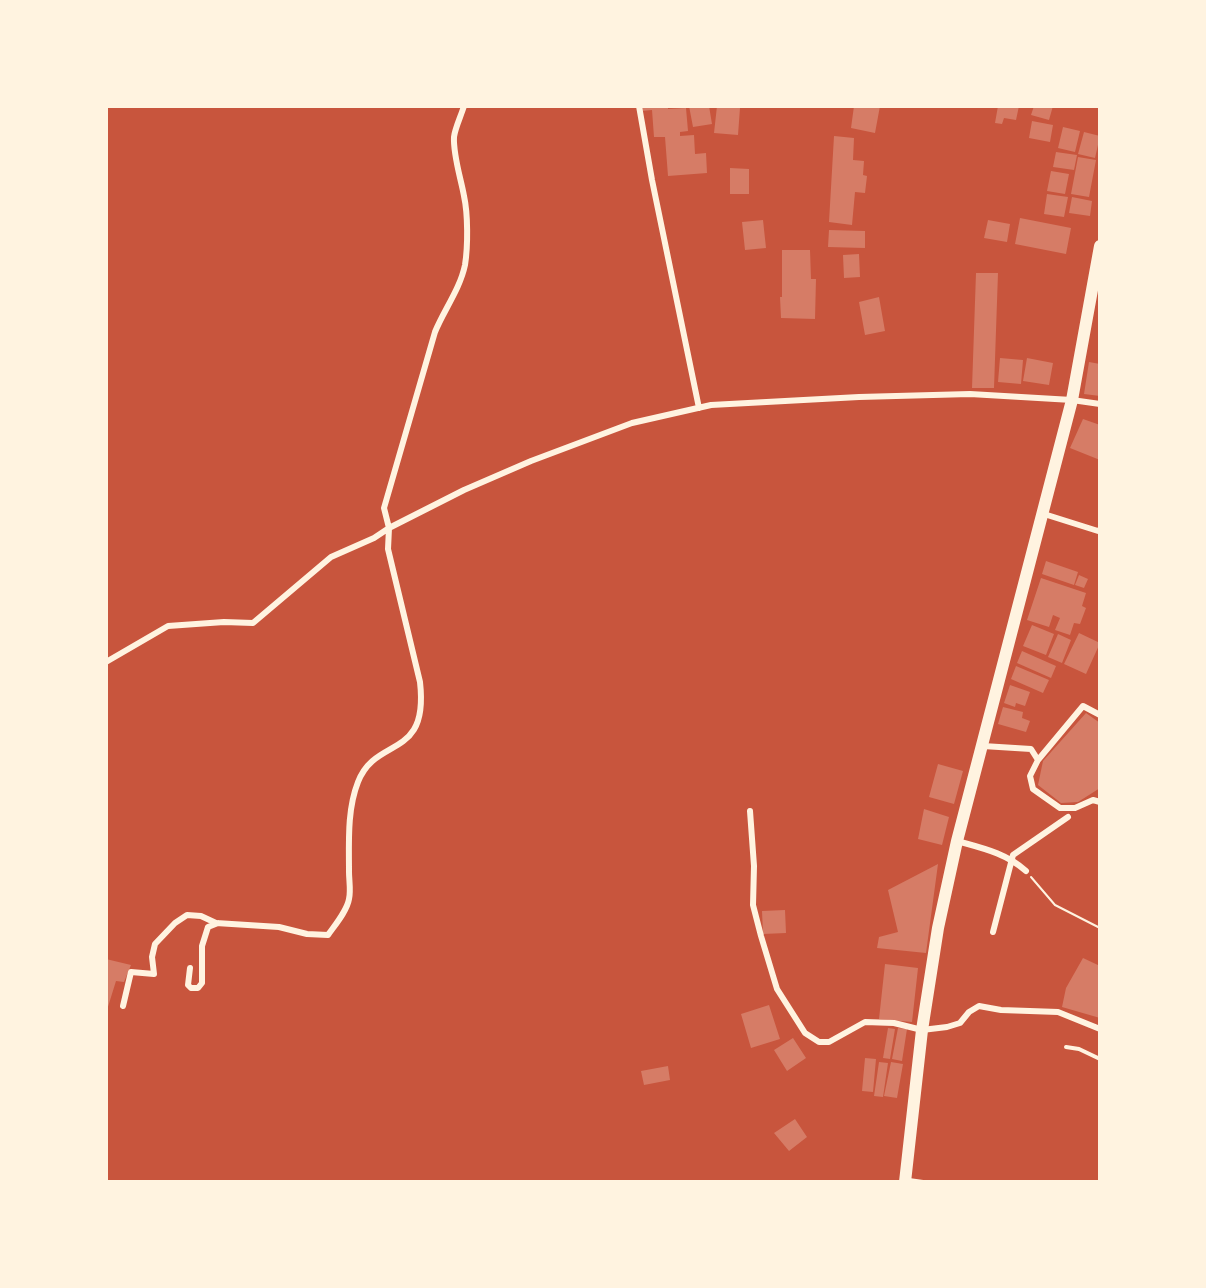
<!DOCTYPE html>
<style>
body{margin:0}
#map{position:relative;width:1206px;height:1288px;overflow:hidden;background:#c8553d;font-family:Montserrat,sans-serif}
canvas{display:block}
.frame{position:absolute;inset:0;border:108px solid #fff3e0;pointer-events:none}
</style>
<div id="map">
<canvas width="1206" height="1288"></canvas>
<div class="frame"></div>
</div>
<script>
const c = document.querySelector('canvas').getContext('2d');
c.lineJoin = 'round';
function fill(path, color) { c.fillStyle = color; c.fill(path, 'evenodd'); }
function strokePath(path, color, width, dash) { c.strokeStyle = color; c.lineWidth = width; c.lineCap = dash ? 'butt' : 'round'; c.setLineDash(dash || []); c.stroke(path); }
const building = new Path2D(`
 M642 106H668V109L686 108 688 131 680 132V136L694 135 695 154 706 153 707 173 668 176 665 137H654L652 110 642 111Z
 M689 106H709L712 124 693 127Z
 M717 106 740 108 738 135 714 133Z
 M854 106H880L875 133 851 128Z
 M998 106H1019L1016 120 1004 118 1002 124 995 123Z
 M1034 106H1053L1049 120 1031 115Z
 M1032 121 1053 125 1050 142 1029 138Z
 M1063 127 1080 131 1075 152 1058 148Z
 M1084 132 1100 136 1095 158 1078 154Z
 M834 136 854 138 853 160 864 161 863 175 867 176 865 193 855 192 852 225 829 222Z
 M1056 152 1077 155 1074 170 1053 167Z
 M1078 157 1096 160 1089 197 1071 194Z
 M730 168 749 169V194H730Z
 M1051 171 1069 174 1065 194 1047 191Z
 M1047 194 1068 197 1064 217 1044 214Z
 M1072 197 1092 201 1090 216 1069 213Z
 M1020 218 1071 228 1066 254 1015 244Z
 M763 220 766 248 745 250 742 222Z
 M988 220 1010 224 1007 242 984 238Z
 M829 230 865 231V248L828 247Z
 M782 250H810L811 279H816L815 319 781 318 780 297H782Z
 M859 254 860 277 844 278 843 255Z
 M976 273H998L994 388H972Z
 M879 297 885 331 865 335 859 302Z
 M1000 358 1023 360 1021 384 998 382Z
 M1027 358 1053 363 1049 385 1023 381Z
 M1089 362 1100 364V396L1084 394Z
 M1083 419 1100 425V460L1070 448Z
 M1046 561 1078 572 1074 585 1042 574Z
 M1079 575 1088 579 1084 588 1075 585Z
 M1041 578 1086 593 1082 606 1086 608 1080 624 1074 623 1070 635 1055 630 1060 618 1053 615 1049 627 1027 620Z
 M1032 625 1054 634 1046 655 1023 646Z
 M1079 633 1100 643 1086 674 1064 664Z
 M1058 634 1071 640 1062 663 1048 657Z
 M1022 651 1056 666 1051 678 1017 663Z
 M1016 666 1049 680 1043 693 1011 679Z
 M1010 685 1030 692 1025 706 1016 703 1015 707 1004 703Z
 M1003 707 1023 712 1022 718 1030 721 1026 732 998 724Z
 M1086 713 1100 723V788L1078 802 1061 803 1038 785 1043 761Z
 M938 764 963 771 954 804 929 797Z
 M924 809 949 817 942 845 918 839Z
 M938 864 926 953 877 948 879 937 898 932 888 890Z
 M785 910 786 933 763 934 762 911Z
 M1083 958 1100 966V1018L1062 1007 1066 988Z
 M106 959 131 965 124 982 116 981 107 1010Z
 M885 964 918 968 912 1022 879 1019Z
 M769 1005 780 1039 751 1048 741 1014Z
 M888 1028 895 1029 890 1059 883 1058Z
 M898 1028 907 1029 902 1061 892 1059Z
 M793 1038 806 1058 787 1071 774 1050Z
 M865 1058 876 1059 873 1092 862 1091Z
 M879 1062 888 1063 883 1097 874 1096Z
 M891 1062 903 1064 897 1098 884 1096Z
 M668 1066 670 1080 644 1085 641 1071Z
 M795 1119 807 1137 789 1151 774 1133Z`);
const path = new Path2D(`
 M1031 877 1055 905 1100 928`);
const service = new Path2D(`
 M1066 1047 1079 1049 1100 1059
 M909 1180 923 1182`);
const minor = new Path2D(`
 M639 106 652 180 699 408
 M1044 514 1098 531 1100 530
 M106 662 168 626 224 622 253 623 331 557 374 538 389 528 464 490 531 461 632 423 711 405 859 397 970 394 1072 400 1100 404
 M983 746 1031 749 1038 760 1083 706 1100 715
 M1038 760 1030 776 1033 789 1060 808H1075L1093 800 1100 802
 M750 811 754 866 753 905 761 936 777 989 805 1033 819 1042H829L865 1022 894 1023 922 1030 947 1027 960 1023 969 1012 979 1006 1001 1010 1058 1012 1100 1029
 M957 841C982 848 1006 853 1026 871
 M993 932 1013 855 1068 817
 M190 968 188 985 191 988H198L202 983V946L208 927 218 923
 M123 1006 131 972 154 974 152 957 155 944 175 923 187 915 201 916 216 923 279 927 307 934 328 935C335 925 347 911 349 899 351 891 349 880 349 872 349 842 347 810 358 782 376 735 429 761 420 682L388 549 389 528 384 508 435 332C444 310 460 289 465 265 468 246 468 214 464 196 461 179 453 155 454 137 455 128 461 116 464 106`);
const secondary = new Path2D(`
 M905 1182 922 1030 938 928 957 841 1072 400 1100 246`);
fill(building, '#d67c66');
strokePath(path, '#fff3e0', 2);
strokePath(service, '#fff3e0', 4);
strokePath(minor, '#fff3e0', 6);
strokePath(secondary, '#fff3e0', 12);
</script>
